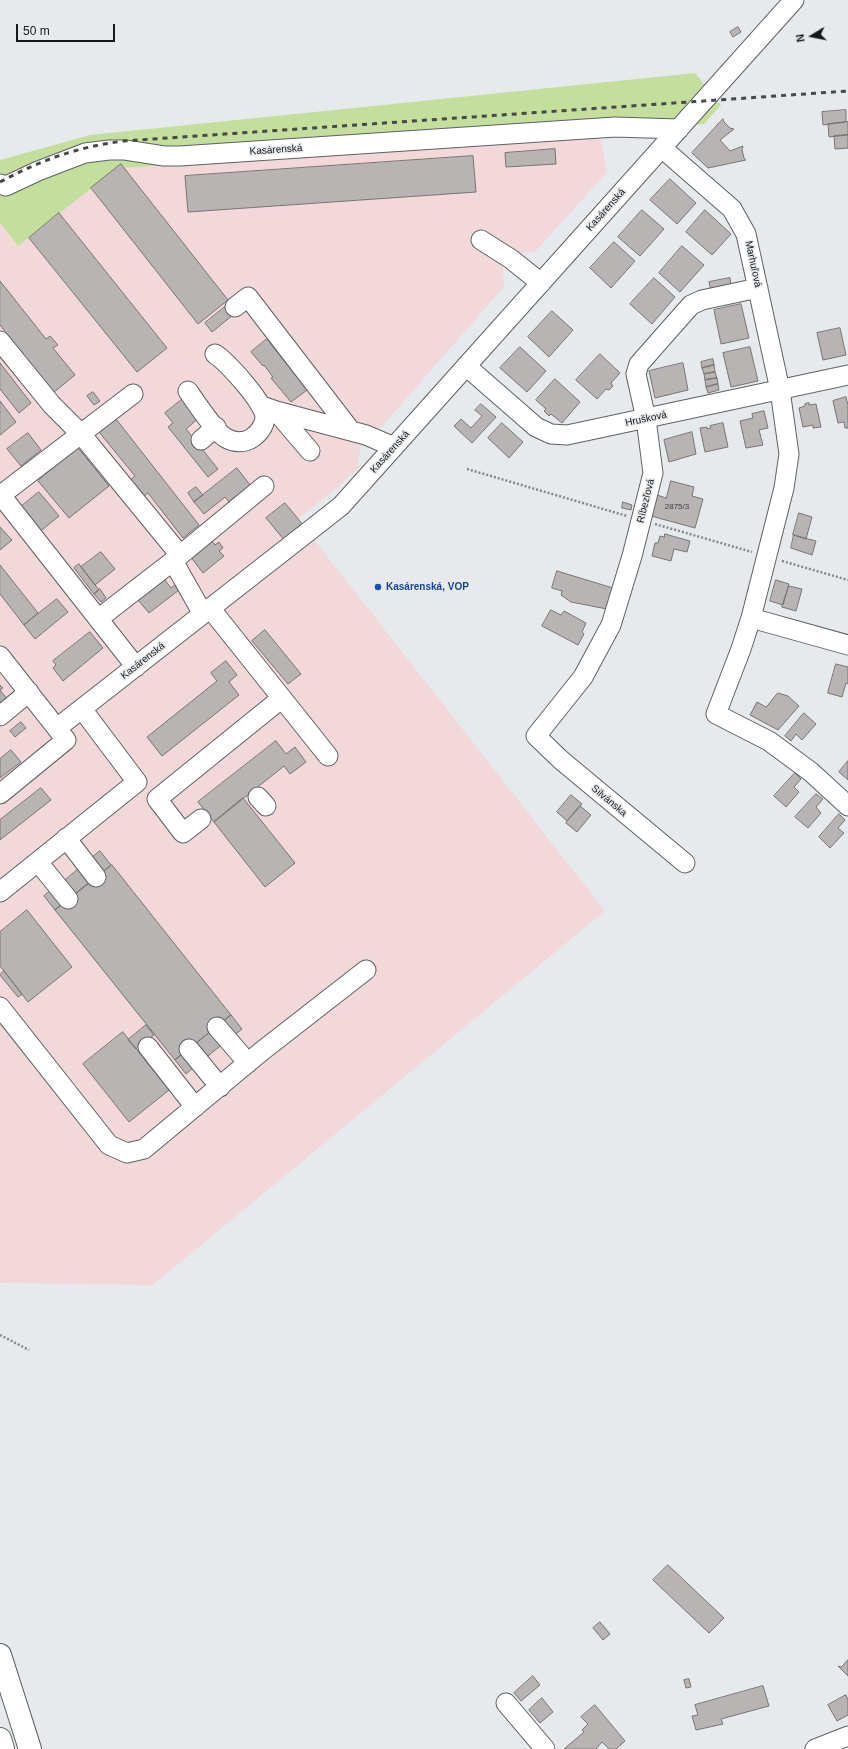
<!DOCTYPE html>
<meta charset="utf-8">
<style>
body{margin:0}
#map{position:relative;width:848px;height:1749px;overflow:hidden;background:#e7eaec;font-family:Helvetica,sans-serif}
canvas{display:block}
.north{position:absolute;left:792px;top:16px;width:40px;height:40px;-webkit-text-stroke:3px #e7eaec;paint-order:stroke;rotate:260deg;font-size:11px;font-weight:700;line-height:16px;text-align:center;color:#171819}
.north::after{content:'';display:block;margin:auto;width:14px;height:18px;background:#171819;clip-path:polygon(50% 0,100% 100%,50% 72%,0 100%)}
.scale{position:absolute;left:16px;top:24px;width:99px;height:18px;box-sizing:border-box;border:2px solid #171819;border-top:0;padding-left:5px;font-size:12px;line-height:14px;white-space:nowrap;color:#171819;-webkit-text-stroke:3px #e7eaec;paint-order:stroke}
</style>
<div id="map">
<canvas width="848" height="1749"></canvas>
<div class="north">N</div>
<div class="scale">50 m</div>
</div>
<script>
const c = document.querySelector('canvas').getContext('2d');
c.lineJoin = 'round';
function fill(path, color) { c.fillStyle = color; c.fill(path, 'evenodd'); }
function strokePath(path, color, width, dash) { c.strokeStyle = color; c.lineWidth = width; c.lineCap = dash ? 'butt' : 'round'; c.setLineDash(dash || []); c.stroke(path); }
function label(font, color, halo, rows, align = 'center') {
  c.font = font + ' Helvetica,sans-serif'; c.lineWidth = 3; c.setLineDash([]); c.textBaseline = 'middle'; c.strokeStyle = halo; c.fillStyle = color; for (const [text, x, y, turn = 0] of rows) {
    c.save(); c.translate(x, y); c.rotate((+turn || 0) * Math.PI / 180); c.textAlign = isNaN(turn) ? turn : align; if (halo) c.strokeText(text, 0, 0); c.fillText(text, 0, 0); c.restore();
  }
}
const industrial = new Path2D(`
 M600 136 607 172 535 252H517L503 269 504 287 385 423 378 430 368 432 362 440 358 463 359 468 332 492 298 519 605 911 153 1285 0 1283V223L18 246 121 164 124 168Z`);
const green = new Path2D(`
 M695 73 721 105 704 124 600 136 124 168 121 165 18 246 0 223V160L90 135Z`);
const building = new Path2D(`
 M738 27 741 32 733 37 730 32Z
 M846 110V122L823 125 822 112Z
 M723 119 724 122 730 128 734 129 720 140 730 151 743 146 742 150 744 158 746 160 708 168 692 153Z
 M848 122V135L829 137 828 124Z
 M848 135V148L835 149 834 136Z
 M555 149 556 164 506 167 505 153Z
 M473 156 476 192 188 212 185 176Z
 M121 164 228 300 198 324 91 188Z
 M670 179 696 203 677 224 650 200Z
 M642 210 664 229 640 256 618 237Z
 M705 210 731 234 712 255 686 232Z
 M59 213 167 348 137 372 29 238Z
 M614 242 635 261 611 288 590 268Z
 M682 246 704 265 680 292 659 273Z
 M654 278 675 297 652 324 630 304Z
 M730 278 731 287 711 291 709 282Z
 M0 281 46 339 50 336 58 345 53 348 75 375 53 393 0 325Z
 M741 304 749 338 721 344 714 310Z
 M226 306 233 315 212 332 205 323Z
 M552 311 573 330 549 357 528 337Z
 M840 328 846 355 823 360 817 333Z
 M267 339 307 390 291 402 271 378 273 377 264 365 263 366 251 352Z
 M520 347 546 371 527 392 500 368Z
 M750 347 758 381 731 387 723 353Z
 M600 354 620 373 611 383 613 386 609 390 606 389 597 399 576 380Z
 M713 359 714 365 702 368 701 362Z
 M0 363 31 403 19 413 0 389Z
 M683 363 688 390 655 398 649 371Z
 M714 365 715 372 704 374 702 368Z
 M715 372 717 378 705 380 704 374Z
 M717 378 718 384 706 387 705 380Z
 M555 379 580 402 562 423 551 414 549 416 544 411 546 409 536 400Z
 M718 384 719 390 708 393 706 387Z
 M93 392 100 401 94 405 87 396Z
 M846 397 848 405V428H845L844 422 838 423 833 401Z
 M184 398 200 417 186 429 218 469 208 477 168 427 173 423 165 413Z
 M0 401 16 422 0 435Z
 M809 403V405L816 404 821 427 813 428V425L803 427 799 408 805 406V404Z
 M481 404 496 417 472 443 454 426 461 419 471 428 482 416 475 410Z
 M764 411 768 428 759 430 763 445 746 448 740 421 753 418 752 414Z
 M116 419 199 525 183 538 148 493 143 497 129 481 135 476 99 432Z
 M502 423 523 442 509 458 488 438Z
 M723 423 728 447 705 452 700 428 707 427V429L711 428 710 426Z
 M692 432 696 454 669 462 664 440Z
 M28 433 41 450 21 466 7 449Z
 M78 448 109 486 69 518 38 481Z
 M237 468 250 485 229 502 225 497 204 514 194 502Z
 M671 481 694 487 692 496 703 499 695 528 651 516 657 495 666 498Z
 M196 487 203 495 194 502 188 493Z
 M39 492 59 516 37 534 18 509Z
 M623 502 632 505 631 510 622 508Z
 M285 503 304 526 285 541 266 518Z
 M799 513 812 517 806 539 793 535Z
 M0 527 12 540 0 550Z
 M665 534 690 541 687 552 674 549 671 561 652 556 655 543H658L660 536 664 537Z
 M794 535 816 541 812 555 791 548Z
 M211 540 215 545 219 542 223 548 219 551 224 556 203 573 190 556Z
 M101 552 115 569 95 585 81 567Z
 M79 564 99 590 94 594 74 568Z
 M0 565 38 613 24 625 0 594Z
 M557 571 613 588 607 609 571 602 561 595 562 591 552 588Z
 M164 579 171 588 175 585 179 590 149 613 138 600Z
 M776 580 789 584 783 605 770 601Z
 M789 586 802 589 796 611 782 607Z
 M100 589 106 598 101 602 94 594Z
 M57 599 68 612 35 639 24 625Z
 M551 610 561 615 564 611 586 623 582 632 584 634 578 645 542 626Z
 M265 630 301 674 288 684 252 641Z
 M90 632 103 648 63 681 53 668 56 665 53 661Z
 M226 661 237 675 229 682 239 695 162 756 147 737 217 681 211 673Z
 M836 664 848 667V684L846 683 842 697 828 693Z
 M0 685 3 688 0 690 7 699 0 704Z
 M778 693 788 696 799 706 778 730 750 715 757 702 766 707Z
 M804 713 816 724 802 740 796 734 791 741 785 736Z
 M21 722 26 728 15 737 10 731Z
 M276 741 286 754 295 747 306 762 290 774 284 766 214 822 198 802Z
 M11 750 21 762 0 778V759Z
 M848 761V780L839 772Z
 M795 773 801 779 794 787 799 792 786 807 774 796Z
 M41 788 51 800 0 840V820Z
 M816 794 823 799 816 807 821 813 808 828 795 817Z
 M571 795 582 804 567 821 557 812Z
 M243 798 295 863 265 887 214 822Z
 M580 806 591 815 577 832 566 823Z
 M839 814 845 820 838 828 844 833 830 848 819 837Z
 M100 851 111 865 101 873 90 859Z
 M112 865 231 1015 175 1060 55 910Z
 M82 866 93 880 74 895 63 882Z
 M54 888 65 902 55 910 44 896Z
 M27 910 72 967 28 1002 0 966V932Z
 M4 971 22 994 18 997 0 975Z
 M231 1015 242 1029 232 1037 221 1023Z
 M146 1025 154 1035 136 1049 128 1040Z
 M213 1030 224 1043 204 1059 193 1046Z
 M123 1032 169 1090 129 1122 83 1064Z
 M185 1052 195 1066 186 1074 175 1060Z
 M668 1565 724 1618 709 1633 653 1580Z
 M600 1622 610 1634 603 1640 593 1628Z
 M848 1660V1676L838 1666 841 1667Z
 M533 1676 540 1685 521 1701 514 1693Z
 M689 1679 691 1687 686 1688 684 1680Z
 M763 1686 769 1706 721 1719 723 1724 696 1730 692 1716 698 1715 695 1705Z
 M846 1695 848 1700V1715L837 1721 828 1705Z
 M542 1698 553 1712 540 1723 529 1710Z
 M595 1705 625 1741 616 1749H609L602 1742 596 1749H564L584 1732 582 1730 588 1724 581 1717Z`);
const path = new Path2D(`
 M467 469 627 516
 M655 524 752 552
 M782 561 848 580
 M0 1335 29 1350`);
const minor = new Path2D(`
 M662 148 732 209 746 234 780 390 789 454 784 488 751 618 741 649 716 714 769 741 811 772 848 806
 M0 184 6 186 38 171 85 153 109 150H125L164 156H180L615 127 679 129
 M481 240 511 259 541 283
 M235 307 248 297 351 431
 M0 341 52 405 81 434 180 555
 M466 366 536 427 551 434 567 435 848 375
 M188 391C195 401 216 433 226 438 234 443 245 443 252 438 259 433 264 427 265 418 266 404 227 362 215 354
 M262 406 276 411 366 435 394 447
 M276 411 310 451
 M201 440 216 427
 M0 494 136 667
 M1 495 133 394
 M173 561 264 486
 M210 608 328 756
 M751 618 848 645
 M98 619 173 561 203 614
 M0 656 66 740 0 794
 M0 716 29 692
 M57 728 341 506 794 0
 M258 797 266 806
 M201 819 183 833 157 799 282 698
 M66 838 96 877
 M38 862 68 899
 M685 863 561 760 536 736 583 677 611 625 632 556 653 473 646 419 636 374 639 364 691 305 702 300 758 288
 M0 892 137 782 82 709
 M0 1007 109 1145 127 1153 144 1149 262 1051 366 970
 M217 1027 248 1063
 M148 1047 195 1107
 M189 1049 220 1087
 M506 1703 545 1749
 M815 1749 848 1736`);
const highway = new Path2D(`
 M0 1655 30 1749
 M0 1739 3 1749`);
const rail = new Path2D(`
 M0 182C41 160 77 147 124 141L848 91`);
const markers = [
 [378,587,4,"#1a4fb4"]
];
const numberNames = [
 ["2875/3",677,507]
];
const streetNames = [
 ["Kasárenská",276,150,-4],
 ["Kasárenská",606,210,-48],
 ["Marhuľová",753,264,78],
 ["Hrušková",646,419,-12],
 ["Kasárenská",390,452,-48],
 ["Ríbezľová",646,501,-76],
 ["Kasárenská",143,661,-38],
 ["Silvánska",609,801,40]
];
const transitNames = [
 ["Kasárenská, VOP",386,587]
];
fill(industrial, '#f3d8da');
fill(green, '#c4de9e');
fill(building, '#b8b4b3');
strokePath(building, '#787473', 1);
strokePath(minor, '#5e6163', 21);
strokePath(highway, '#5e6163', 24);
strokePath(path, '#858788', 2.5, [2, 2]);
strokePath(minor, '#fff', 19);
strokePath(highway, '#fff', 22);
strokePath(rail, '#464849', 3, [5, 5]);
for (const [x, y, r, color] of markers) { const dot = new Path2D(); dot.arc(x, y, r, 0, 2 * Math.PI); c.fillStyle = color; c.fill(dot); strokePath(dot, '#e7eaec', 1.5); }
label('8px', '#3f3f40', null, numberNames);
label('10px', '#171819', '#e7eaec', streetNames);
label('bold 10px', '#164399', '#e7eaec', transitNames, 'left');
</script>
